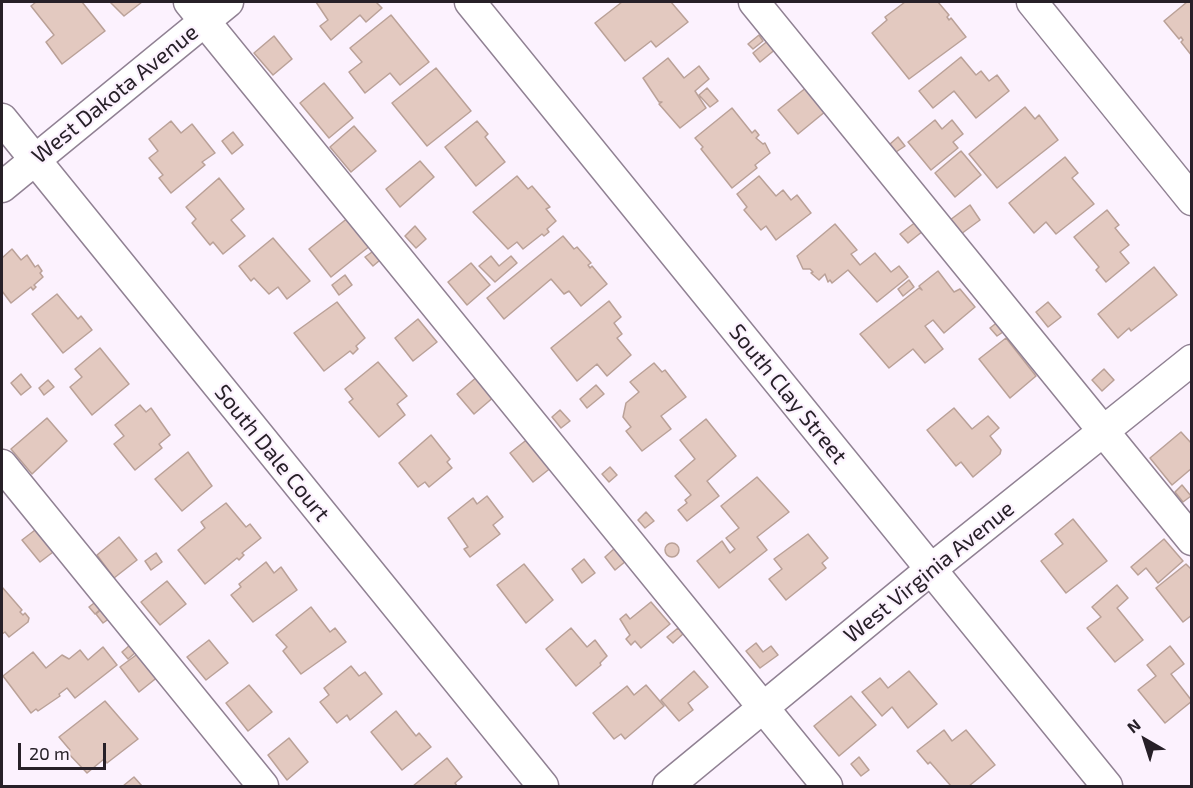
<!DOCTYPE html>
<style>
body{margin:0}
#map{position:relative;width:1193px;height:788px;overflow:hidden;background:#fcf2fe;font-family:"Exo 2",sans-serif}
canvas{display:block}
.frame{position:absolute;inset:0;border:3px solid #272028;pointer-events:none}
.north{position:absolute;left:1115px;top:710px;width:60px;height:60px;-webkit-text-stroke:4px #fcf2fe;paint-order:stroke;rotate:321deg;font-size:16px;font-weight:700;line-height:24px;text-align:center;color:#272028}
.north::after{content:'';display:block;margin:auto;width:21px;height:27px;background:#272028;clip-path:polygon(50% 0,100% 100%,50% 72%,0 100%)}
.scale{position:absolute;left:18px;top:743px;width:88px;height:27px;box-sizing:border-box;border:3px solid #272028;border-top:0;padding-left:8px;font-size:18px;line-height:21px;white-space:nowrap;color:#272028;-webkit-text-stroke:4px #fcf2fe;paint-order:stroke}
</style>
<div id="map">
<canvas width="1193" height="788"></canvas>
<div class="frame"></div>
<div class="north">N</div>
<div class="scale">20 m</div>
</div>
<script>
const c = document.querySelector('canvas').getContext('2d');
c.lineJoin = 'round';
function fill(path, color) { c.fillStyle = color; c.fill(path, 'evenodd'); }
function strokePath(path, color, width, dash) { c.strokeStyle = color; c.lineWidth = width; c.lineCap = dash ? 'butt' : 'round'; c.setLineDash(dash || []); c.stroke(path); }
function label(font, color, halo, rows, align = 'center') {
  c.font = font + ' "Exo 2",sans-serif'; c.lineWidth = 4.5; c.setLineDash([]); c.textBaseline = 'middle'; c.strokeStyle = halo; c.fillStyle = color; for (const [text, x, y, turn = 0] of rows) {
    c.save(); c.translate(x, y); c.rotate((+turn || 0) * Math.PI / 180); c.textAlign = isNaN(turn) ? turn : align; if (halo) c.strokeText(text, 0, 0); c.fillText(text, 0, 0); c.restore();
  }
}
const building = new Path2D(`
 M36 2H82L105 31 62 64 46 42 54 35 31 6Z
 M110 2H142L124 16Z
 M316 2H376L382 8 366 22 360 15 331 40 320 26 328 20Z
 M622 2H671L688 22 656 47 651 41 625 61 595 23Z
 M905 2H938L949 15 947 17 949 20 951 18 966 37 909 79 872 33 887 20 885 17Z
 M1187 2H1192V56L1181 42 1183 40 1181 37 1179 39 1164 21Z
 M391 15 429 62 400 85 390 73 365 93 349 72 362 62 350 48Z
 M759 35 763 41 753 49 748 44Z
 M274 36 292 59 273 75 254 53Z
 M770 39 777 48 760 62 753 53Z
 M961 57 976 75 981 71 989 81 997 75 1009 91 976 118 954 91 933 108 919 91Z
 M668 58 684 78 699 66 709 79 695 91 706 108 680 128 659 104 662 102H659L643 78Z
 M436 68 471 111 427 146 392 103Z
 M324 83 353 118 329 138 300 103Z
 M807 87 826 111 798 134 778 110Z
 M707 88 718 101 710 107 699 95Z
 M1025 107 1035 119 1039 115 1058 140 997 188 969 154Z
 M732 108 752 133 755 130 759 135 756 138 763 144 765 143 770 153 755 165 757 168 732 188 701 149 703 147 695 138Z
 M935 120 942 129 952 120 963 134 953 142 958 148 931 170 908 142Z
 M171 121 181 133 192 124 215 153 202 162 205 165 171 193 159 178 163 175 149 158 158 151 149 139Z
 M477 121 488 134 485 137 505 162 476 186 445 147Z
 M354 126 376 151 351 172 330 147Z
 M233 132 243 145 232 154 222 141Z
 M898 137 905 146 896 152 890 144Z
 M961 151 981 175 955 197 935 173Z
 M1065 157 1078 173 1072 178 1094 204 1056 234 1046 222 1034 233 1009 203Z
 M420 161 434 177 400 207 386 189Z
 M517 176 528 189 532 186 550 207 546 209 556 221 547 229 549 232 544 236 542 234 523 249 517 242 508 249 473 212Z
 M759 176 776 196 783 190 791 200 797 195 811 213 776 240 766 226 761 230 744 210 747 207 737 194Z
 M219 178 244 209 231 220 245 236 223 254 213 242 210 245 192 223 196 219 186 207Z
 M970 205 980 220 961 234 950 220Z
 M1107 210 1119 225 1115 228 1129 245 1120 252 1129 263 1106 282 1096 270 1099 267 1074 237Z
 M349 217 371 245 331 277 309 249Z
 M921 218 928 227 908 243 900 234Z
 M835 224 857 250 851 254 860 265 875 253 891 272 899 266 908 277 877 302 848 270 832 283 830 280 828 282 825 274 819 280 811 273 813 272 810 269H803L797 256Z
 M415 226 426 239 416 248 405 236Z
 M563 236 574 249 577 247 591 263 588 265 590 268 592 266 607 284 581 306 569 291 564 294 551 279 504 319 487 298Z
 M273 238 310 281 287 299 278 287 269 294 254 278 251 281 239 266Z
 M379 247 386 255 373 266 365 257Z
 M12 249 21 260 27 255 35 267 38 265 42 271 40 273 43 277 34 285 36 287 33 290 31 287 11 303 2 291V258Z
 M491 256 499 266 511 256 517 263 495 282 479 266Z
 M471 263 490 285 467 305 448 282Z
 M1154 267 1177 295 1131 331 1129 328 1118 338 1098 314Z
 M938 271 954 292 960 289 975 307 944 333 933 320 925 326 943 349 925 363 913 349 889 368 860 334 919 288 922 290 919 286Z
 M345 275 352 285 339 295 332 285Z
 M909 280 914 287 903 296 898 289Z
 M57 294 78 319 81 316 92 330 63 353 32 314Z
 M609 301 621 317 614 323 622 334 617 338 631 355 607 376 597 364 577 381 551 348Z
 M337 302 365 338 356 346 358 349 353 354 350 351 324 371 294 333Z
 M1048 302 1061 317 1048 327 1036 312Z
 M418 319 437 342 413 361 395 338Z
 M999 321 1006 330 997 336 990 328Z
 M1006 338 1036 376 1010 398 979 359Z
 M100 348 129 384 92 415 70 387 82 377 75 369Z
 M378 362 407 396 397 404 405 415 379 437 349 402 353 399 345 389Z
 M654 363 662 372 665 370 686 397 661 416 671 429 642 451 626 431 631 427 623 417 626 403 639 392 630 382Z
 M1104 369 1114 380 1102 391 1092 380Z
 M21 374 31 387 21 395 11 383Z
 M478 376 495 396 474 414 457 394Z
 M48 380 54 387 44 395 39 388Z
 M596 385 604 394 587 408 580 399Z
 M140 405 146 412 151 408 170 435 159 444 162 448 135 470 114 444 124 436 115 425Z
 M954 408 972 429 988 416 999 428 990 436 1001 450 1000 454 973 477 961 462 956 466 927 430Z
 M560 410 570 421 561 428 552 417Z
 M47 418 67 441 32 474 11 449Z
 M706 419 736 456 707 481 719 496 687 521 678 510 687 503 685 500 691 495 675 476 695 459 680 440Z
 M1181 432 1192 444V468L1172 485 1150 458Z
 M534 434 557 463 533 482 510 453Z
 M431 435 450 459 447 462 452 468 429 487 425 482 418 487 399 463Z
 M188 452 212 486 182 511 155 479Z
 M610 467 617 475 609 482 602 474Z
 M757 477 789 512 757 537 767 550 719 588 697 561 722 541 730 553 735 549 726 538 739 528 721 506Z
 M1182 485 1191 496 1183 502 1175 492Z
 M487 496 503 517 493 525 500 534 470 557 464 549 468 547 448 518 473 498 477 504Z
 M226 503 246 527 250 524 261 538 242 553 244 555 239 560 237 558 205 584 178 550 205 528 201 522Z
 M646 512 654 521 645 528 638 520Z
 M1073 519 1107 561 1066 593 1041 561 1063 544 1055 534Z
 M39 527 57 549 40 562 22 540Z
 M808 534 828 558 822 563 826 568 786 600 769 579 782 569 774 559Z
 M119 537 137 560 114 578 97 555Z
 M1164 539 1183 561 1158 583 1146 568 1138 575 1131 567Z
 M665 550a7 7 0 1 1 14 0a7 7 0 1 1-14 0Z
 M615 548 626 561 615 570 605 557Z
 M156 553 162 562 151 570 145 561Z
 M584 559 595 573 582 583 572 569Z
 M266 562 274 573 281 567 297 590 253 622 231 595 241 587 239 584Z
 M524 564 553 600 526 623 497 585Z
 M1186 564 1192 570V615L1183 622 1156 588Z
 M167 581 186 604 160 625 141 602Z
 M1117 585 1128 598 1117 608 1143 640 1115 662 1087 628 1101 617 1092 607Z
 M2 587 22 610 20 612 23 615 25 613 29 618 28 622 9 637 5 632 2 634Z
 M98 600 103 607 95 614 89 607Z
 M651 602 670 624 641 648 635 641 631 645 626 639 630 635 620 619 626 614 630 619Z
 M311 607 330 632 335 628 346 642 301 674 283 651 287 647 276 635Z
 M102 609 110 618 103 623 96 614Z
 M571 628 587 647 595 640 607 656 600 663 601 665 576 686 546 649Z
 M678 628 683 634 673 643 667 637Z
 M209 640 228 663 206 680 187 657Z
 M756 643 763 652 771 646 778 655 760 668 746 651Z
 M130 645 136 652 128 659 122 652Z
 M1170 646 1184 664 1171 674 1192 701 1165 723 1138 690 1156 676 1147 665Z
 M103 647 117 665 75 698 67 688 59 694 60 696 38 711 36 709 31 713 3 676 33 652 46 668 62 655 69 659 80 650 88 660Z
 M140 652 159 676 139 692 120 667Z
 M351 666 359 676 365 672 382 694 350 720 347 715 337 723 320 702 329 695 324 688Z
 M694 671 708 687 688 703 693 710 679 721 661 700Z
 M909 671 937 704 908 728 892 707 882 716 862 692 880 678 888 688Z
 M249 685 272 712 248 731 226 703Z
 M646 685 664 706 625 739 621 734 614 739 593 713 627 686 634 695Z
 M851 696 876 725 839 756 814 726Z
 M105 701 138 739 107 763 104 759 87 773 67 752 70 750 59 737Z
 M396 711 416 736 419 733 431 747 402 770 371 732Z
 M944 730 952 741 966 730 995 765 969 786H951L930 762 928 764 917 751Z
 M289 738 308 762 287 780 268 755Z
 M859 757 869 770 861 776 851 764Z
 M447 758 462 777 455 783 457 786H413Z
 M134 777 142 786H123Z`);
const minor = new Path2D(`
 M189 2 827 786
 M470 2 1107 786
 M754 2 1192 540
 M1032 2 1192 200
 M2 119 543 786
 M2 187 228 2
 M2 465 263 786
 M668 786 930 570 1192 360`);
const streetNames = [
 ["West Dakota Avenue",115,94,-39],
 ["South Clay Street",788,394,51],
 ["South Dale Court",272,453,51],
 ["West Virginia Avenue",929,572,-39]
];
fill(building, '#e3c9c0');
strokePath(building, '#baa198', 1.5);
strokePath(minor, '#908193', 33);
strokePath(minor, '#fff', 30);
label('22px', '#272028', '#fcf2fe', streetNames);
</script>
